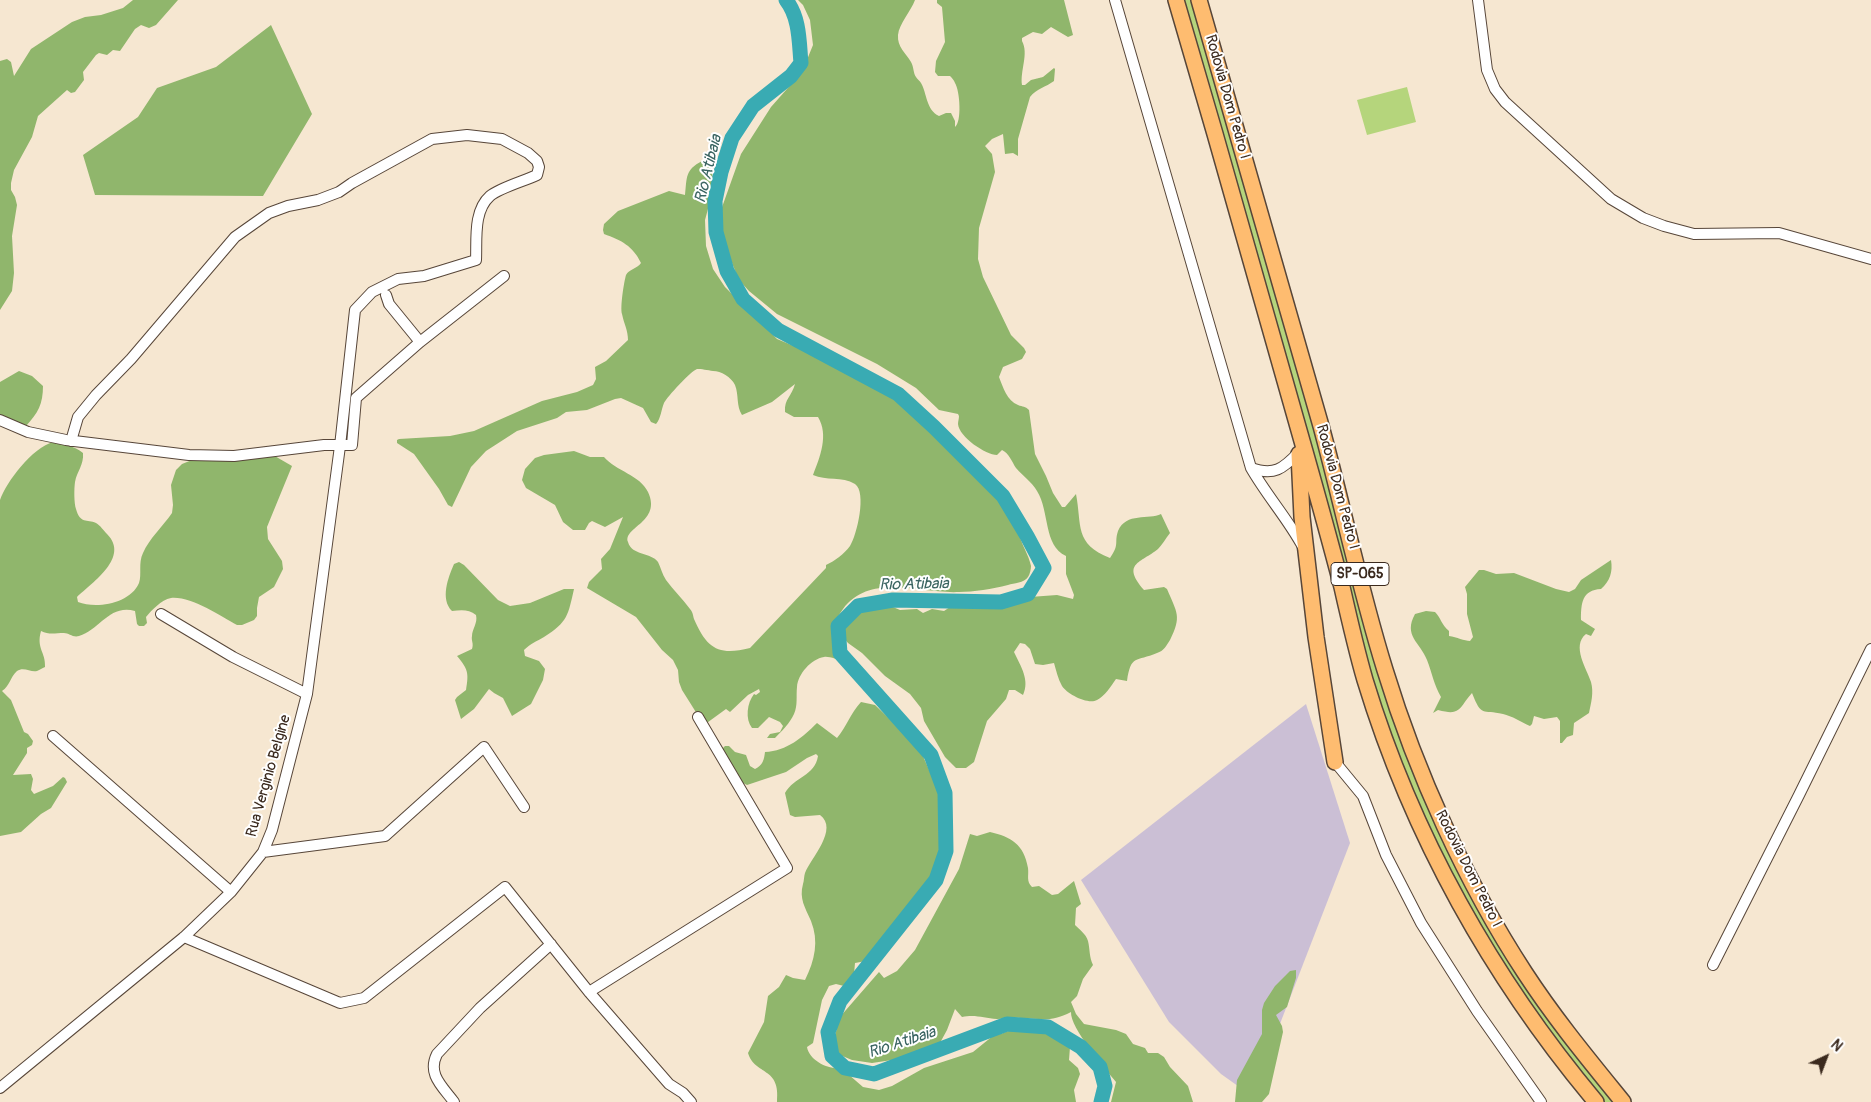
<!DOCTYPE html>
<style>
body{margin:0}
#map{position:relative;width:1871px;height:1102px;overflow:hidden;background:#f6e7d1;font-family:Pangolin,sans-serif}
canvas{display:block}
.north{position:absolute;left:1801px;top:1032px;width:50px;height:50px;-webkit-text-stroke:4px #fff;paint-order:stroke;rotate:43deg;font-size:14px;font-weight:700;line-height:20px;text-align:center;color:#3b2a1e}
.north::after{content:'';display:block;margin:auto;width:18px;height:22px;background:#3b2a1e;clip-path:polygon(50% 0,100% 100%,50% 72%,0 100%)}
</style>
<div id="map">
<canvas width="1871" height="1102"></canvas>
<div class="north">N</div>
</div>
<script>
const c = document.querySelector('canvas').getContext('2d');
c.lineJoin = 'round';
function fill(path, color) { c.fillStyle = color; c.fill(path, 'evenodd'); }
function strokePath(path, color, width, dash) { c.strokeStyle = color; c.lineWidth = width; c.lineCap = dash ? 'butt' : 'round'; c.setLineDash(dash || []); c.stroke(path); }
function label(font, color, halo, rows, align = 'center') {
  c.font = font + ' Pangolin,sans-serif'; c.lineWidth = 4; c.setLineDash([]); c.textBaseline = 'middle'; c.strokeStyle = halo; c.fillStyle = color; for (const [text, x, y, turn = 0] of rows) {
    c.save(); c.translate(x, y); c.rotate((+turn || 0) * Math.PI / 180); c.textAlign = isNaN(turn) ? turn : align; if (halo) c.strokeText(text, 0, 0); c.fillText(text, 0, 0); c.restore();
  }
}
const industrial = new Path2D(`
 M1306 704 1350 843 1252 1096 1221 1074 1169 1022 1081 880Z`);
const green = new Path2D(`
 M1182 0H1193L1359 583 1456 861 1616 1102H1602L1534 1014 1460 895 1413 794 1376 696Z
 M1407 87 1416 122 1367 135 1357 100Z`);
const forest = new Path2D(`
 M133 0H178L156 25 149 28 141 25 135 29 120 51 113 50 107 55 99 53 96 55 83 72 84 80 75 92 71 93 67 90 38 116 32 137 14 170 11 183V190L15 197 17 205 12 236 14 273 12 291 0 310V61L7 59 11 62 14 76 31 49 72 22 85 17 101 15 123 8Z
 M798 0H915C911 11 899 24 898 35 897 47 906 53 911 62 914 67 913 73 916 77 917 79 920 81 921 83 927 93 926 110 939 116L946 113H951L955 121V127C962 122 960 91 955 83 954 80 952 78 950 76H938L935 72 936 61 945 42 942 7 937 3V0H1064L1073 35 1068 37 1051 27 1042 34 1033 32 1022 38V41C1029 54 1020 70 1022 85H1025L1031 80 1043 77 1054 68 1055 69 1054 81C1046 87 1036 89 1030 97L1018 139V156L1013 153 1005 154 1003 134 992 139 985 146 992 154 995 172 979 228 978 259 983 277 1011 335 1024 348 1026 352 1022 359 1003 367 999 377C1003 387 1007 401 1018 405 1023 407 1025 406 1029 410L1035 454 1046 476 1053 493 1062 507H1065L1076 494C1082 525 1074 544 1110 558 1120 544 1114 543 1118 531 1126 512 1149 520 1161 514L1170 533C1166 538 1162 545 1158 549 1141 563 1121 563 1144 590L1164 587 1167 589C1177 613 1182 616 1170 640 1166 646 1164 651 1157 653 1136 662 1131 654 1127 681L1116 679C1111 686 1105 696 1097 700 1088 705 1067 694 1062 686 1058 679 1056 670 1054 663L1043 665 1035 664 1030 649 1025 644 1020 643 1014 652C1021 667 1030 680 1023 695L1015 690H1009L1006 699 987 721 974 762 966 768H956L945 757 924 721 921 708 910 694 885 676 862 653 848 643 844 638V630L854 613 863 607 881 602 900 610 917 609 923 613 932 609 944 611 953 605 960 603 987 604 1005 607 1030 597 1057 595 1073 599 1074 595 1066 574V556C1043 545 1050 512 1037 491 1032 482 1023 476 1016 468 1012 462 1009 453 1002 450L997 455C986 455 959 437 958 424 958 421 959 419 959 416L958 414 939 410 916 388 877 364 777 314 749 291 739 280 732 263 722 233 720 219 721 210 741 154 771 107 802 72 813 45 810 20 803 5Z
 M271 25 312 114 263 196 95 195 83 155 138 117 157 88 216 67Z
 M702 161 706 162 710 165 713 178 712 194 705 220 706 246 713 269 725 287 777 339 863 375 931 422 1014 504C1018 514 1017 523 1019 533 1021 544 1029 555 1031 566 1031 569 1030 574 1028 577 1024 583 1014 583 1008 585 992 589 974 592 959 592 920 594 871 572 843 609 828 629 834 640 843 661 838 660 829 656 824 657 811 659 798 674 797 687 796 696 798 705 794 714 790 723 782 731 775 738H767L770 734 780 732 783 726 780 722 769 717 758 728H752C745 719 747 703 754 694L756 695 760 692 759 689 748 695 730 712 726 709 704 725 682 690 679 682 678 670 673 660 662 650 636 617 587 588 589 582 602 569 601 559 610 549 623 517 605 527 592 521 589 523 585 530H573L563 522 555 505 526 488 522 480 525 469 535 458 544 455 574 451 590 457H604C616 471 640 475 648 492 662 522 623 527 628 542 632 556 651 552 658 562 661 568 662 574 666 580 673 590 683 599 690 609 693 612 693 616 694 619 707 649 719 656 750 648L826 568V565C835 561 844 554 850 546 857 535 867 492 855 484 842 476 826 481 813 475 820 457 829 435 818 417H794L785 412C784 399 792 396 795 384L772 402 742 415C736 406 739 395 735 385 731 377 721 371 713 371 708 370 701 369 697 369 691 371 667 397 664 403 661 410 661 418 656 424L651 422 643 408 621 398 615 399 587 410 566 412 557 418 517 431 486 451 471 467 452 507 448 505 439 489 414 454 397 443V440L399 439 450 436 474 431 542 401 577 392 593 385 596 379 595 367 606 361 628 340C628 330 624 324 622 314 620 307 624 282 626 275 629 269 637 269 641 263 633 246 621 240 604 234L603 230 604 224 618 211 669 191 685 195C687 177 685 170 702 161Z
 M19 371 32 376 43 386C43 404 38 413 26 426L0 421V382Z
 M53 442C64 444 74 446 83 453 84 465 77 471 75 482 74 489 74 503 76 509 80 524 87 519 96 523 100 525 104 531 107 534 130 557 93 582 77 597L78 602C96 609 130 604 139 583 142 574 138 563 143 553 149 539 163 526 172 513L173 505 171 485 176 470 182 464 197 458 273 455 292 466 267 527 268 539 282 561 283 569 274 587 259 597 257 608V616L254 620 242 625H237C220 616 191 596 171 598 161 600 152 610 146 617L147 623 144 626H139L137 624 135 611C109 604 100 630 79 636 73 638 69 633 64 633 55 633 49 635 41 631 36 649 46 652 45 667 42 668 40 670 37 671 31 673 24 666 17 671 10 677 10 686 2 691L11 700 24 732 28 734 33 741 32 745 27 748V753L13 775 31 774 33 779 31 790 34 794 53 786 63 777 65 778 67 782 51 808 41 814 21 832 0 836V500C7 481 32 448 53 442Z
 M1611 560C1613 572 1610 581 1601 589 1582 590 1581 603 1581 620L1595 629 1591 636 1586 634C1571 646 1587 669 1591 682 1594 693 1591 703 1589 713L1574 723 1573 735 1567 737 1562 743H1560V721L1557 717 1544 719 1534 716 1532 724 1530 726C1521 722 1512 716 1503 714 1482 709 1482 718 1472 693 1458 709 1461 716 1438 710L1433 713 1441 697C1434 685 1432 673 1427 660 1420 642 1403 636 1415 614L1426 611 1435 612C1441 618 1441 624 1449 631V636C1457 637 1464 641 1470 641L1473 637 1467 614V594L1465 587 1479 570H1484L1496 574 1514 573 1556 589 1569 592 1575 589 1581 580Z
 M459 562 464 565 498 600 510 606 530 603 564 589H574C568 615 568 622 544 637 537 641 530 644 524 650L525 656 539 661 545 669 543 680 531 704 512 716 503 698 494 693 489 689 474 709 461 719 455 700 457 697 466 690C469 673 468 669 457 656L472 649C474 643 471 641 472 636 472 629 478 623 476 615 469 609 461 610 452 611 440 599 448 578 454 564Z
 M861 702 875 705 919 747 930 772 938 782 946 808 950 814 951 826 948 835V845L924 899 898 932 882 956 877 959 855 963C854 973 855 981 844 986L836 984 829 986 822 1000 813 1043 807 1047C809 1060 828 1070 841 1068L863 1087 879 1090 892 1086 924 1068 973 1052 994 1035C1001 1035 1006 1031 1013 1030 1031 1027 1058 1034 1070 1047L1069 1060 1078 1068 1080 1074 1074 1090 1076 1102H777C781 1066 755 1076 748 1053L764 1022 768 996 779 987 786 975 793 978 805 980C815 960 819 941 811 921 805 907 799 899 803 884 804 881 804 876 805 873 811 858 839 829 820 815L795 817 790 815 785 793C794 777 815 776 818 756L816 754 807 758 786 772 747 785 741 782 737 772 721 750 725 746H729L735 752 746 755 750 766 755 769C763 765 764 760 765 752 787 751 803 737 817 723L837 738C847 726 850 714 861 702Z
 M990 832C1011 837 1024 844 1028 868 1029 876 1026 881 1032 887L1039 886 1052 895 1058 894 1074 881 1081 904 1076 908 1075 925C1079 929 1086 934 1088 941 1090 949 1089 957 1093 965L1083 979 1077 996 1071 1002 1076 1014 1084 1024 1116 1030 1126 1034 1133 1044 1145 1048 1148 1053H1158L1164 1057 1170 1067 1188 1086 1193 1102H1111L1116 1082C1105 1068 1070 1028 1071 1012 1052 1022 1042 1019 1021 1018 1013 1017 1005 1019 997 1019 984 1018 975 1014 962 1017L955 1009 947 1030 941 1041 933 1049 919 1056 872 1063 852 1060 840 1055 836 1049 834 1041 839 1018 879 972 884 978 897 971 915 950 959 869 970 834 977 836Z
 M1296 970V978L1287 1007 1276 1015 1282 1026 1283 1032 1269 1094 1262 1102H1235L1237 1080 1262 1034V1010L1264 1003 1275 986 1290 971Z`);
const river = new Path2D(`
 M786 0C800 18 799 42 801 63L791 76 753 106 732 138 721 172 715 201 716 232 727 271 743 299 778 330 898 394 934 427 1003 496 1027 536 1044 568 1028 594 1001 602 893 600 858 606 838 626 840 653 931 755 945 793 946 851 936 880 840 1001 828 1032 832 1056 845 1068 874 1074 1007 1024 1048 1027 1081 1047 1100 1067 1105 1086 1101 1102`);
const minor = new Path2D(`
 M1115 0 1251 468C1267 496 1288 519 1303 547
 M1478 0 1487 70 1495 89 1505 102 1611 199 1643 218 1664 226 1694 234 1779 233 1871 259
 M386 295 389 304 420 342
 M0 420 28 432 66 440 189 455 234 456 324 445H352L356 398 420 342 504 276
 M1251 468C1274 476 1283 469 1299 452
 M161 614 233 657 307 694
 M53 736 231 892
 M1335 762 1363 796 1386 855 1421 923 1477 1011 1541 1102
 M263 852 385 836 484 747 524 807
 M184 937 340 1003 364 998 505 887 589 992 669 1084 683 1093 691 1102
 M1713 965 1799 795 1871 649
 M589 992 787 868 698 717
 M0 1088 184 937 231 892 263 852 272 830 307 694 340 446 355 310 372 292 398 279 424 276 476 260C477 240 473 211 490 196 499 188 524 181 537 175L539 167 537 161 528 153 502 139 467 135 432 139 352 183 339 192 318 200 288 206 269 213 235 237 131 359 96 395 78 417 71 441
 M454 1102C442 1086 427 1074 437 1054L480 1008 551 944`);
const highway = new Path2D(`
 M1176 0C1220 149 1262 299 1304 448 1317 494 1330 541 1342 587 1349 618 1356 649 1365 680 1412 835 1492 978 1596 1102
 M1199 0C1240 142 1281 284 1321 426 1343 507 1360 590 1385 670 1416 772 1466 883 1525 973 1555 1019 1589 1060 1623 1102
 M1299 454 1302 517 1316 637 1335 762`);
const shields = [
 [1360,574,58]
];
const shieldNames = [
 ["SP-065",1360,574]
];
const streetNames = [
 ["Rodovia Dom Pedro I",1227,97,74],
 ["Rodovia Dom Pedro I",1337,487,75],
 ["Rua Verginio Belgine",269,776,-74],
 ["Rodovia Dom Pedro I",1468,869,63]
];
const waterNames = [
 ["Rio Atibaia",709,169,-76],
 ["Rio Atibaia",914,585,-1],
 ["Rio Atibaia",902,1043,-18]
];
fill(industrial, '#cbbfd5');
fill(green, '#b5d57c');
fill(forest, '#90b66c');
strokePath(river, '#39abb3', 15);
strokePath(minor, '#574639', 12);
strokePath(highway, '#574639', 18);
strokePath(minor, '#fff', 10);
strokePath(highway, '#febc70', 15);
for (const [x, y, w] of shields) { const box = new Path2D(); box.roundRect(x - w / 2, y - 11.5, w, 23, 4); c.fillStyle = '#fff'; c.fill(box); strokePath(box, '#3b2a1e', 1); }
label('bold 14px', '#3b2a1e', null, shieldNames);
label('15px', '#3b2a1e', '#fff', streetNames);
label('italic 16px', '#3a6461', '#fff', waterNames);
</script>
